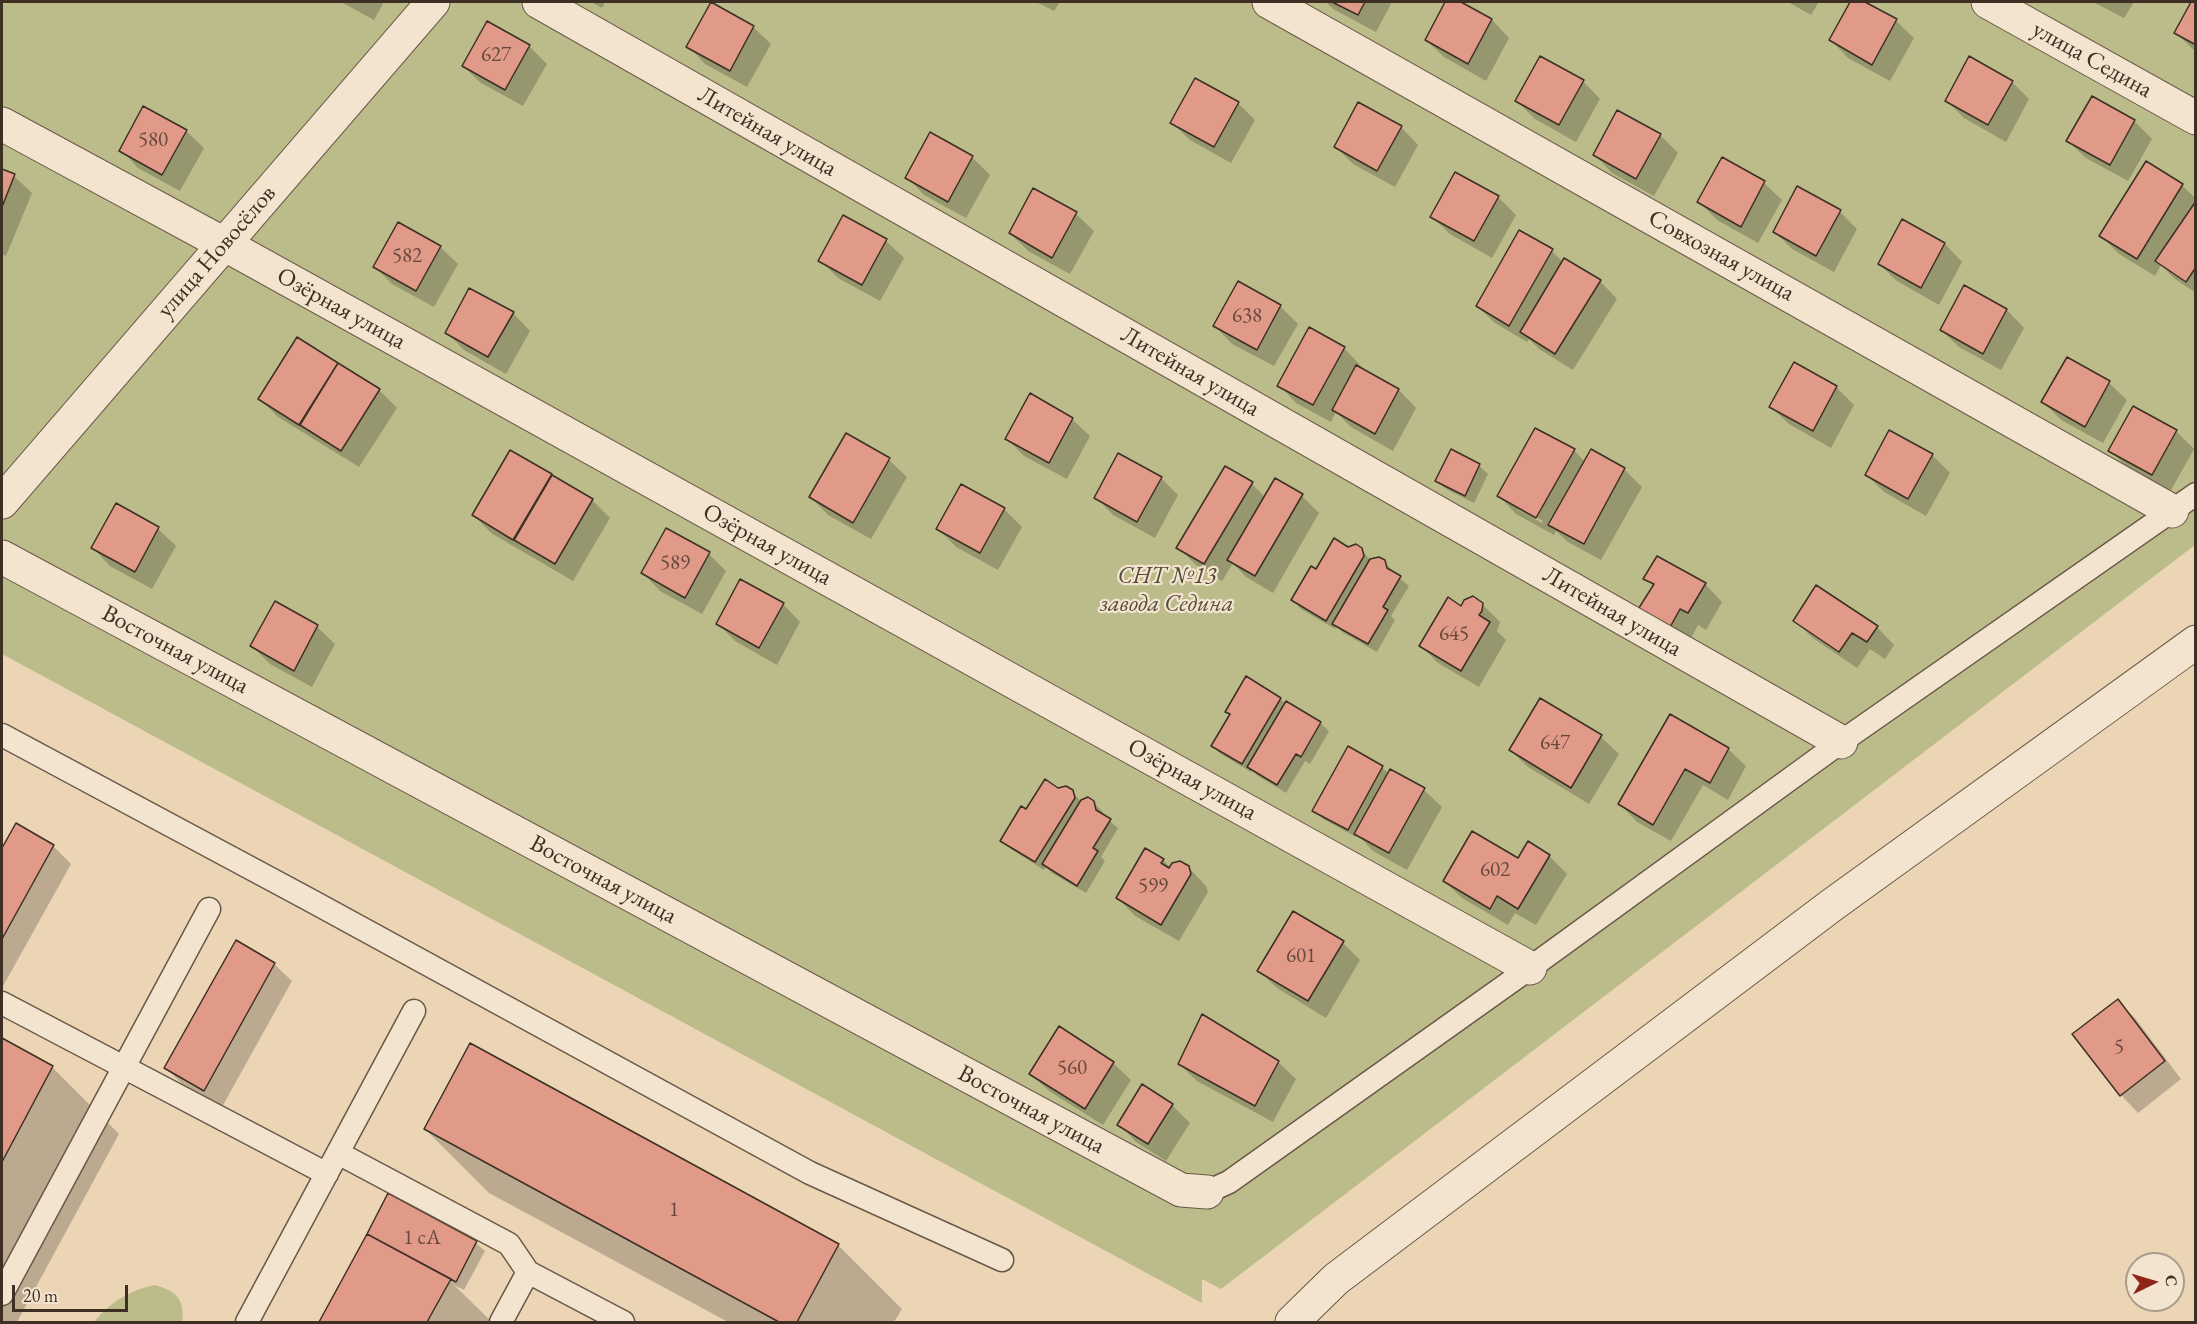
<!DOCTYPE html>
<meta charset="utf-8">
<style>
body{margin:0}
#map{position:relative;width:2197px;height:1324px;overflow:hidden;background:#ecd5b5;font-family:"EB Garamond",serif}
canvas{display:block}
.frame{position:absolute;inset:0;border:3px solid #3d2f24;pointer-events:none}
.north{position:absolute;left:2125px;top:1252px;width:60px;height:60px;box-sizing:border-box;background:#f3e4cf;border:2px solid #aa9c8b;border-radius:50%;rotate:85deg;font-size:16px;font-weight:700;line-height:24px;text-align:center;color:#3d2f24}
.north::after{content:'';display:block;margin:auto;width:21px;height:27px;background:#8f2418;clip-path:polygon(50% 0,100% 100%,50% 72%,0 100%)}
.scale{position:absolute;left:12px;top:1285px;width:116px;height:27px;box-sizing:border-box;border:3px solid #3d2f24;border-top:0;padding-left:8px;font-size:18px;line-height:21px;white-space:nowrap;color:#3d2f24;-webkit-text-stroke:4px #f3e4cf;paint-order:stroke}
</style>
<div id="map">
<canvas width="2197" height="1324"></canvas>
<div class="frame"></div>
<div class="north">С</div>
<div class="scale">20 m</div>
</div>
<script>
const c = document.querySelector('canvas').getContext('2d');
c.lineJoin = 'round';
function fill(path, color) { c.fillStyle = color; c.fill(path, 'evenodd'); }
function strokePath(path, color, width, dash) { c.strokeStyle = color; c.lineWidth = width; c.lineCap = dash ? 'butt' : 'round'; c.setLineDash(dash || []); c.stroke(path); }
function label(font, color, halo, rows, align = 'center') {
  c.font = font + ' "EB Garamond",serif'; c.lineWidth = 4.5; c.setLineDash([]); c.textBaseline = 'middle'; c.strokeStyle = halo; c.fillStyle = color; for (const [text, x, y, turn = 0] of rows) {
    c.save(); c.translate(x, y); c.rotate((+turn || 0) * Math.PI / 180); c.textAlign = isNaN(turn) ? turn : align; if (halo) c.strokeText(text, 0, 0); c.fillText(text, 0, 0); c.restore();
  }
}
const green = new Path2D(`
 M2 2H2195V545L1221 1289 1202 1279V1303L2 654Z
 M155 1285C176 1291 185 1299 182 1322H94C110 1302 130 1290 155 1285Z`);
const shadow = new Path2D(`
 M341 2H384L374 20Z
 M591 2H605L602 8Z
 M1036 2H1060L1054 11Z
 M1326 2H1392L1376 32 1333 9Z
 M1447 2H1458L1492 20 1509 38 1486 81 1444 57 1426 40Z
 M1788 2H1819L1811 15Z
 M1852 2H1861L1896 21 1914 38 1890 81 1848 58 1831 40Z
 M2093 2H2134L2124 18Z
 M2193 2H2196V52L2176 33Z
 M753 27 771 44 747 87 705 64 688 46Z
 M529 46 547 64 523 106 481 83 463 66Z
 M1583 81 1600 99 1576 142 1535 119 1517 101Z
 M2012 82 2029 99 2006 142 1964 118 1947 101Z
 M1238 103 1255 120 1231 163 1190 140 1172 123Z
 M1618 112 1660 135 1678 153 1654 196 1612 173 1595 155Z
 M2134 121 2152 139 2128 181 2086 158 2068 141Z
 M1401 127 1418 145 1395 187 1353 164 1336 147Z
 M186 131 204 148 180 191 138 168 121 150Z
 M931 134 973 158 990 175 966 218 924 195 907 177Z
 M2 170 14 176 32 193 6 256 2 254Z
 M1764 183 1782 200 1758 243 1717 220 1699 202Z
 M2182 185 2196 199V293L2175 279 2161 265 2155 276 2119 254 2101 236Z
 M1034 190 1076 214 1094 231 1070 274 1028 251 1010 233Z
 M1498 197 1516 215 1492 258 1450 234 1432 217Z
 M1840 212 1857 229 1834 272 1792 249 1774 231Z
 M844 217 886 241 904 258 880 301 838 278 820 260Z
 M1903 221 1945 244 1962 262 1939 305 1897 281 1879 264Z
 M440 247 458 264 434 307 392 284 374 266Z
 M1552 251 1563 262 1600 281 1617 299 1573 370 1539 349 1529 339 1527 342 1495 323 1477 306Z
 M1965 287 2007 310 2024 328 2001 370 1959 347 1941 330Z
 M1280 306 1298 324 1274 366 1232 344 1215 326Z
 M513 313 530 331 506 374 464 350 447 333Z
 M297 339 379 390 397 408 359 467 278 417 260 399Z
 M1344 348 1361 366 1360 369 1399 390 1416 408 1393 451 1351 427 1336 412 1331 422 1296 403 1279 385Z
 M2109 383 2127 400 2103 443 2061 420 2043 402Z
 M1836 387 1854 405 1831 448 1789 424 1771 407Z
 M1072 419 1090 436 1067 479 1024 456 1006 438Z
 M2176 431 2194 449 2170 492 2128 468 2110 451Z
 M1574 450 1585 462 1591 451 1624 469 1642 487 1601 560 1568 542 1556 531 1554 535 1516 514 1499 496ZM1517 506 1543 521 1542 523 1517 509Z
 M511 452 592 500 610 518 573 581 491 533 474 515Z
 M1452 452 1479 466 1488 474 1474 503 1446 489 1437 481Z
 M1932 455 1950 473 1926 516 1884 492 1867 475Z
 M889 460 907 477 871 539 828 515 811 497Z
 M1161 478 1178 495 1155 538 1113 515 1096 497Z
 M1252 484 1265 497 1302 496 1319 513 1273 593 1246 577 1233 563 1222 581 1196 565 1178 547Z
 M1004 509 1022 527 998 570 956 547 938 529Z
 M158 529 176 546 152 589 110 566 93 548Z
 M1348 548 1361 549 1370 560 1384 562 1393 571 1394 574 1409 586 1391 616 1395 620 1377 652 1342 632 1337 626 1335 629 1301 609 1293 600 1316 571Z
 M709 554 726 571 702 614 660 591 643 573Z
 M1645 578 1705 584 1722 602 1706 630 1698 625 1687 646 1656 628 1654 587Z
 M275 603 317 627 335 644 312 687 270 664 252 646Z
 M783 604 800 622 777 665 735 641 718 624Z
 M1482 604 1500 622 1497 631 1506 640 1479 687 1438 663 1421 646 1462 608Z
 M1795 621 1877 627 1894 645 1885 659 1870 649 1857 668 1813 638Z
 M1280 699 1286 704 1320 723 1329 731 1310 764 1305 761 1286 793 1258 776 1252 770 1251 772 1221 754 1213 746 1231 716 1227 711Z
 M1541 700 1601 737 1619 754 1589 804 1528 767 1510 750Z
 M1670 716 1728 749 1746 766 1728 800 1703 785 1671 841 1637 822 1620 804Z
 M1349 748 1382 767 1389 774 1391 771 1424 790 1442 807 1407 870 1373 851 1358 835 1356 837 1323 819 1314 810Z
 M1058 789 1072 791 1081 802H1093L1102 811 1104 816 1118 828 1101 857 1105 861 1086 893 1052 873 1046 867 1044 870 1011 849 1002 840 1026 811Z
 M16 825 53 846 71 864 2 988V851Z
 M1549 856 1567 874 1536 925 1515 913 1508 925 1462 898 1444 881 1519 860Z
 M1163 860 1171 868 1188 867 1206 886 1208 892 1179 941 1135 916 1118 898Z
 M1343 943 1360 960 1326 1018 1277 988 1259 971Z
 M274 964 292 981 222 1107 184 1086 166 1068Z
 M2117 1001 2135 1018 2181 1079 2138 1113 2121 1095Z
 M2 1040 52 1067 119 1134 17 1322H2Z
 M471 1046 838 1245 902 1309 894 1322H728L489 1193 425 1129Z
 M1278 1062 1296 1079 1273 1122 1197 1081 1179 1064Z
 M1113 1063 1131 1080 1103 1125 1049 1091 1031 1074Z
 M1142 1086 1172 1105 1190 1123 1166 1161 1136 1142 1119 1124Z
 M389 1195 476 1243 485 1251 464 1290 454 1285 492 1322H320Z`);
const building = new Path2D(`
 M711 2 754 26 730 71 686 47Z
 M1332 2H1365L1358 15Z
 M1445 2H1461L1492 19 1468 64 1425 40Z
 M1850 2H1865L1897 19 1872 65 1829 40Z
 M2191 2H2196V45L2174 33Z
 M487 21 530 45 505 90 462 66Z
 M1540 56 1584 80 1559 125 1515 101Z
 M1969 56 2013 81 1988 125 1945 101Z
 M1195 78 1239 102 1214 147 1170 123Z
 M2092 96 2135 120 2110 165 2066 141Z
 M1358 102 1402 126 1377 171 1334 147Z
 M143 106 187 130 162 175 119 151Z
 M1617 110 1661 134 1636 179 1593 155Z
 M930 132 973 156 948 202 905 178Z
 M1722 157 1765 181 1741 227 1697 202Z
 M2146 161 2183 184 2137 259 2099 236Z
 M2 169 15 174 2 207Z
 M1455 172 1499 196 1474 241 1430 217Z
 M1797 186 1841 210 1816 256 1773 232Z
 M1033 188 1077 212 1052 258 1009 233Z
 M2196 201V267L2186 282 2155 261Z
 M843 215 887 239 862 285 818 261Z
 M1902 219 1945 243 1921 288 1878 264Z
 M398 222 441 246 416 291 373 267Z
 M1519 230 1553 249 1509 326 1476 306Z
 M1564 258 1601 280 1555 354 1520 332Z
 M1238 281 1281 305 1257 350 1213 326Z
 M1964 285 2007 309 1983 354 1940 330Z
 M469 288 514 312 488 357 445 333Z
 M1309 327 1345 347 1313 405 1277 386Z
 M297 337 338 363 299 425 258 399Z
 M2067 357 2110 381 2085 427 2041 402Z
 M1794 362 1837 386 1813 431 1769 407Z
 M338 363 380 389 341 451 300 425Z
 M1356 365 1399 389 1375 434 1332 410Z
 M1030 393 1073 418 1049 463 1005 439Z
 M2133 406 2177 430 2152 475 2108 451Z
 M1535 428 1575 449 1536 518 1497 496Z
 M1889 430 1933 454 1908 499 1865 475Z
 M846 433 890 458 853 523 809 497Z
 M1451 449 1480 464 1465 496 1435 481Z
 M1591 449 1625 468 1584 544 1548 525Z
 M510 450 552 474 513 540 472 515Z
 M1118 453 1162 477 1137 522 1094 498Z
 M1225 466 1253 482 1204 564 1176 548Z
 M552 475 593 499 555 564 514 540Z
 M1275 478 1303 494 1255 576 1227 560Z
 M961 484 1005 508 980 553 936 529Z
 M116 503 159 527 135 572 91 548Z
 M666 528 710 552 685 598 641 573Z
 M1334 538 1348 547 1356 544 1362 548 1364 556 1326 621 1291 600 1311 566 1316 569Z
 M1657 556 1706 583 1688 613 1680 609 1669 629 1637 611 1654 584 1643 579Z
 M1379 557 1385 560 1387 568 1401 576 1383 607 1388 610 1368 644 1332 624 1370 559Z
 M740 579 784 603 759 648 716 624Z
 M1816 585 1878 626 1867 642 1852 633 1839 652 1793 621Z
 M1473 596 1483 603 1482 611 1479 615 1490 622 1461 671 1419 646 1448 597 1461 606 1464 600Z
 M275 601 318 625 294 671 250 646Z
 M1246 676 1281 698 1242 764 1211 746 1230 714 1225 712Z
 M1540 698 1602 735 1571 788 1509 750Z
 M1286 701 1321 722 1301 757 1296 754 1277 785 1247 767Z
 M1670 714 1729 748 1710 783 1685 769 1653 825 1618 804Z
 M1348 746 1383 766 1348 830 1312 811Z
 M1390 769 1425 788 1389 853 1354 834Z
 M1045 779 1058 788 1066 786 1073 790 1075 798 1035 862 1000 841 1021 806 1026 809Z
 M1088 797 1094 801 1096 810 1111 819 1093 848 1098 851 1077 886 1042 864 1081 800Z
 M16 823 54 845 2 939V848Z
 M1472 831 1518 858 1528 841 1550 855 1518 909 1497 896 1490 909 1443 881Z
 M1145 848 1164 859 1161 863 1169 868 1172 863 1180 861 1189 866 1191 874 1161 925 1116 898Z
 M1293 911 1344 941 1308 1001 1257 971Z
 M236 940 275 963 204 1091 164 1068Z
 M2118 999 2165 1061 2120 1096 2072 1034Z
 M1202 1014 1279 1061 1255 1106 1178 1064Z
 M1059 1026 1114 1062 1085 1109 1029 1074Z
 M2 1038 53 1066 2 1162Z
 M470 1043 839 1244 797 1322H779L424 1129Z
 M1142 1084 1173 1104 1148 1144 1117 1125Z
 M388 1193 477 1241 456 1282 367 1234Z
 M367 1234 451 1279 427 1322H319Z`);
const service = new Path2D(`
 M2 735 308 899 810 1173 1002 1260
 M2 1003 327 1174
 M338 1153 509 1244 528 1272
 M1207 1192 1229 1182 1530 968 1841 742 2196 494
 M2 1294 209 909
 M247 1322 414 1011
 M501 1322 528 1272 623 1322`);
const minor = new Path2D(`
 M539 2 1841 742
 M1269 2 2172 511
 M1988 2 2196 118
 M2 124 224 244 1530 968
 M2 502 433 2
 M2 557 1181 1190 1207 1192`);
const tertiary = new Path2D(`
 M1292 1322 1336 1279 1832 905 2196 642`);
const numberNames = [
 ["627",496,55],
 ["580",153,140],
 ["582",407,256],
 ["638",1247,316],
 ["589",675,563],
 ["645",1454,634],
 ["647",1555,743],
 ["602",1495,870],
 ["599",1153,886],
 ["601",1301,956],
 ["5",2119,1047],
 ["560",1072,1068],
 ["1",674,1210],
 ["1 сА",422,1238]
];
const streetNames = [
 ["улица Седина",2092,60,29],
 ["Литейная улица",767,132,30],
 ["улица Новосёлов",217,252,-49],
 ["Совхозная улица",1721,256,29],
 ["Озёрная улица",341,309,29],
 ["Литейная улица",1190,372,30],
 ["Озёрная улица",767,545,29],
 ["Литейная улица",1612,612,30],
 ["Восточная улица",175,650,28],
 ["Озёрная улица",1192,780,29],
 ["Восточная улица",603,880,28],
 ["Восточная улица",1031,1110,28]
];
const parkNames = [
 ["СНТ №13",1167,576],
 ["завода Седина",1167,604]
];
fill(green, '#bcbc8b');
fill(shadow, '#0003');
fill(building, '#e09a87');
strokePath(building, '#3d2f24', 1.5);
strokePath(service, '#695848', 25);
strokePath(minor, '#695848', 35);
strokePath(tertiary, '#695848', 35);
strokePath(service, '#f3e4cf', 22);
strokePath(minor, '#f3e4cf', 33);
strokePath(tertiary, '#f3e4cf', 33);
label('21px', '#664a3d', null, numberNames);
label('24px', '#3d2f24', '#f3e4cf', streetNames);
label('italic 24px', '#564b39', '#f3e4cf', parkNames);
</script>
